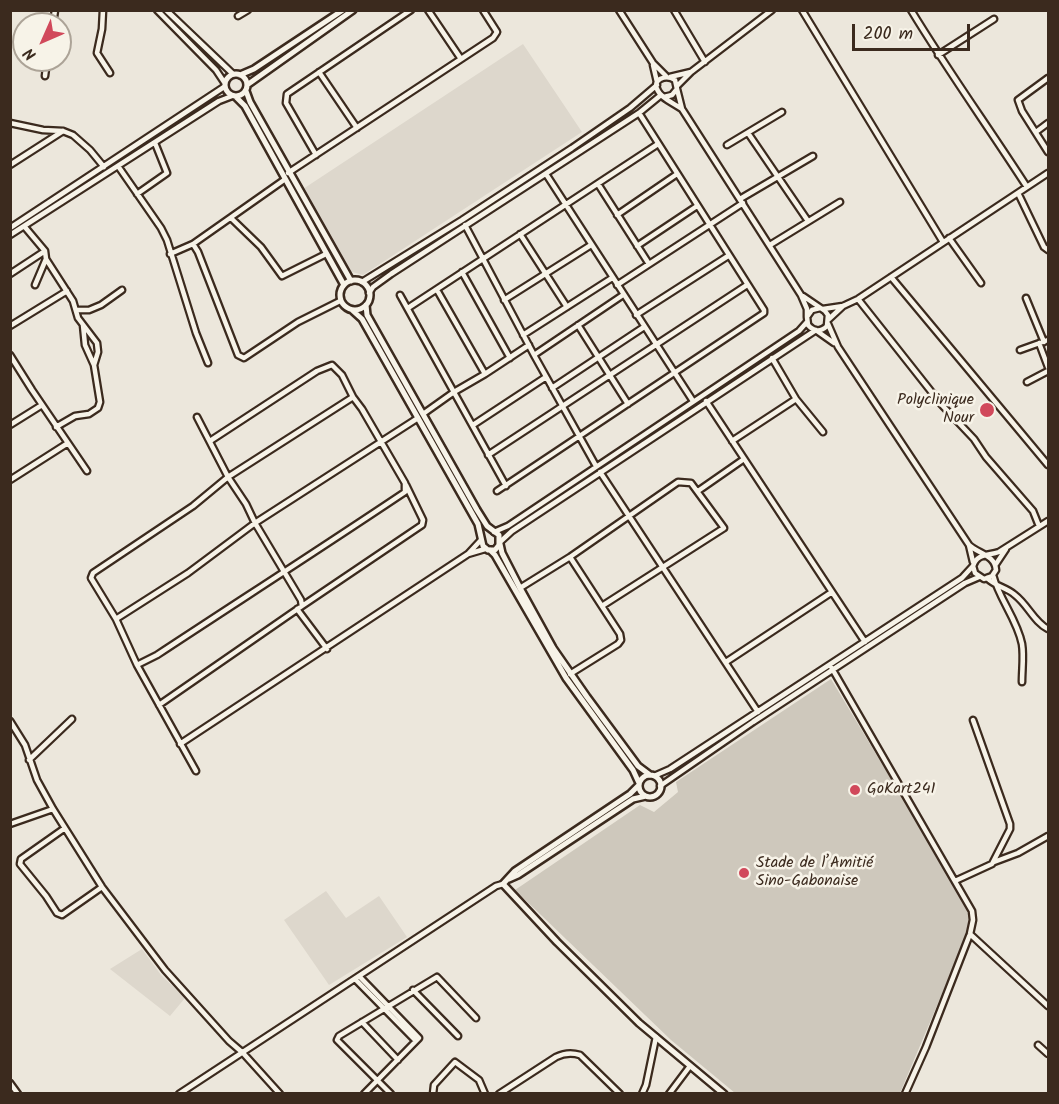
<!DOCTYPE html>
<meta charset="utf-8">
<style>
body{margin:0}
#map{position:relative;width:1059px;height:1104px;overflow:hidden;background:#ece7dc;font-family:Kalam,sans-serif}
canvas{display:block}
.frame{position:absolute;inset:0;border:12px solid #3b2a1e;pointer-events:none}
.north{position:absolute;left:12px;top:12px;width:60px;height:60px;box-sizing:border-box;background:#f7f3e8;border:2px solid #aca397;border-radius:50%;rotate:225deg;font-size:16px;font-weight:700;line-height:24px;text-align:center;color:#3b2a1e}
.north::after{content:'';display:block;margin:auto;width:21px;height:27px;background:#d1495b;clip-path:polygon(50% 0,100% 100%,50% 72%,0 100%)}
.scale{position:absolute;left:852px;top:24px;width:118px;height:27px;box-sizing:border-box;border:3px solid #3b2a1e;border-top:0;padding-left:8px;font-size:18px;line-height:21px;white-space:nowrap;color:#3b2a1e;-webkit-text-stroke:4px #f7f3e8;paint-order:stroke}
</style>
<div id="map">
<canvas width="1059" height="1104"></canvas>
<div class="frame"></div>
<div class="north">N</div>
<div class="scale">200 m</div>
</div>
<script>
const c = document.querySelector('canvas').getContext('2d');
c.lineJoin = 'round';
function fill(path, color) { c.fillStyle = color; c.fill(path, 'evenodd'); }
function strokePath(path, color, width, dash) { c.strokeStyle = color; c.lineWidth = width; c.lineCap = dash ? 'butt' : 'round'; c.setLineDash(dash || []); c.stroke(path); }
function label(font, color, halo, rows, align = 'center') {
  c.font = font + ' Kalam,sans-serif'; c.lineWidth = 5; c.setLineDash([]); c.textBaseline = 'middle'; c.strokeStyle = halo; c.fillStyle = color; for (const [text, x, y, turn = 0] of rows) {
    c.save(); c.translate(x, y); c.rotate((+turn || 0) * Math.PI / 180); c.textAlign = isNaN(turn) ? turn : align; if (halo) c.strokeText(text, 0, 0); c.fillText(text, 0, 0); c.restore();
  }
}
const built = new Path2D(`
 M523 44 582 132 363 275 349 271 303 189Z
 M326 891 346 918 379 896 407 937 329 985 284 920Z
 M142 949 161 975 185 998 170 1016 110 969Z`);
const green = new Path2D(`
 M831 679 969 909 970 920 969 930 900 1093H735L671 1040 515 890 640 805 654 812 678 792 676 782Z`);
const minor = new Path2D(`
 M103 10 102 29 97 53 110 73
 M157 10 216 70 224 82
 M166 10 233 74
 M428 10 461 59
 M619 10 653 63 666 76
 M674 10 705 62
 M802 10 943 242
 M911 10C948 71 989 128 1027 187
 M238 16 248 10
 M53 24 55 10
 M938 55 994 19
 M653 65 657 82
 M319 72 357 128
 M45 76 47 60
 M670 77 691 72
 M1048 78 1018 100 1022 111 1048 152
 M677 86 691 72 772 10
 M677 89 682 109 801 295 807 309V317
 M664 97 672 95 677 89 675 80C666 74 651 79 658 91 661 98 675 104 682 109
 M10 123 43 130 63 131 73 135 90 150 104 167
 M1036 132 1048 123
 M748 133 808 221
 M727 145 782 112
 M316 155 286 103 287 94 411 10
 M10 165 63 131
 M118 166 161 228 167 240 196 333 208 363
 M288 173 493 38 497 32 483 10
 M546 174 693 401
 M598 184 649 264
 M1018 193 1044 247 1048 250
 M137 194 167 173 155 143
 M740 199 813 156
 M617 215 677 174
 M231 218 261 247 282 276 326 254
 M465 225 534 355 596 466
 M24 226 45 251 46 259 73 301 78 318 97 343 98 352 94 365 100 402 98 408 89 414 75 416 56 427
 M10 228 224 87
 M520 234 567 307
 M10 235 219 101 232 96
 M949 238 981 283
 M193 244 198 252 238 355 244 358 298 322 340 301
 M770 245 840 202
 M637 246 697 206
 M170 254 193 244 284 180
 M462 272 510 358
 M10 274 45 251
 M891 277 1048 465
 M362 282 462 220 572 148 630 108 657 85
 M35 285 46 259
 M617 285 743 203
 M437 290 485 374 529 345
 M369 293 373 287 391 274 639 113 661 95
 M400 295 506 486
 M803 296 825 311 828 315 827 326C821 332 814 332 808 325L807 317 812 310 820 308
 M1026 298 1044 342
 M858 299 941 404 974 439 986 457 1033 511 1039 526
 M504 300 591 245
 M408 308 658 144
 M823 309 843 306 858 299 1048 173
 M77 310H89L101 305 122 290
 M636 315 728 256
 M829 319 843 306
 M828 324 838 347 969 545C979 554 995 555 996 570L992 576 984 579 975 573 973 566C977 553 988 556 999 552L1048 521
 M83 325 85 345 94 365
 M578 325 628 404
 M10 326 67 291
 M817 331 834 343
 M523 335 612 278
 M1039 343 1048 367
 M1020 350 1048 340
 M10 355 32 390 87 471
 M534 355 623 295
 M1027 382 1048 371
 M552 388 644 327
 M796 399 823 432
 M706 401 865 642
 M423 414 454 392 485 374
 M10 425 42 405
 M473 425 546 377
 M210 441 317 371 332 365 342 375 353 397
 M732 441 796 399 772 358
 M488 455 747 285
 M600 472 758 712
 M10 480 68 443
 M497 491 764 313V310L639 113
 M698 491 744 459
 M494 532 508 526 799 331 807 322
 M481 540 468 554 485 549
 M500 542 512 531 816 330
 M969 545 973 562
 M570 557 620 634 621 640 618 644 570 674
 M996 564 1006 549
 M993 575C999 599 1017 619 1022 644 1024 656 1022 670 1022 682
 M987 578C996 587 1006 587 1015 595 1028 605 1034 622 1048 629
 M520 588 570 557 678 482 691 483 724 528 602 606
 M302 606 422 525 423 520 406 485
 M297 609 327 649
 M116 619 91 578 93 573 193 506 228 477 197 417
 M726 662 832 592
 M137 665 157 655C239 601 323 547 405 492V483L362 409 353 397 228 477 246 504 255 523 301 600 302 606 159 705
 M830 665 972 911 973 920 970 934 926 1047 905 1094
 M10 721 25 745 37 780 53 809 102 887 165 970 229 1041 243 1053 280 1094
 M180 744 468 554
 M29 760 72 719
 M196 771 137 665 116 619 188 573 255 523 418 418
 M654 776 670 769 962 578 973 566
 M660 786 753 722 965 583 979 577
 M10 824 53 809
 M65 828 21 859 20 864 46 896 57 913 62 915 102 887
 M994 862 1018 853 1048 836
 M955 881 992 864 1010 829V824L973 720
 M970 934 1048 1006
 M359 976 419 1038 364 1094
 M355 979 416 1041
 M413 990 458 1036
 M362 1022 398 1060
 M1038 1045 1048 1054
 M10 1083 18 1094
 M179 1094 496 886 503 884
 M391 1094 337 1040 339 1036 437 977 476 1018
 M433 1094 434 1085 455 1062 479 1080 485 1094
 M499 1094 556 1057C564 1053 571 1052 580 1055L620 1094
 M642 1094 646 1085 656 1037
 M669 1094 690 1066`);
const major = new Path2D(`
 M225 85a11 11 0 1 1 22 0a11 11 0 1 1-22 0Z
 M240 75 254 69 343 10
 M247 85 353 10
 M246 91 250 102 351 281
 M236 97 245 106 344 285
 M340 295a15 15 0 1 1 30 0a15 15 0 1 1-30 0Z
 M352 310 362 319 478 524 483 546 488 550H495L499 545V535L487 526 477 510 367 315 366 305
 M500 544 502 553 520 588 553 648 587 697 638 766 650 775
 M490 550 495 555 566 678 633 770 639 783
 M639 786a11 11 0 1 1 22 0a11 11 0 1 1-22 0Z
 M639 785 630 794 515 871 503 884 557 942 639 1023 724 1094
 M509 879 518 875 633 799 646 796`);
const markers = [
 [987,410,8,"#d1495b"],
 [855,790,6,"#d1495b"],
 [744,873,6,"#d1495b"]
];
const poiNames = [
 ["Polyclinique",974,401,"right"],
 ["Nour",974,419,"right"],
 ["GoKart241",867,790],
 ["Stade de l’Amitié",756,864],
 ["Sino-Gabonaise",756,882]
];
fill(built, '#ddd7cc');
fill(green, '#cec8bc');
strokePath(minor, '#3b2a1e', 9);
strokePath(major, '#3b2a1e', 10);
strokePath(minor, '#f7f3e8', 4.5);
strokePath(major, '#f7f3e8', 5);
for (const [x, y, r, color] of markers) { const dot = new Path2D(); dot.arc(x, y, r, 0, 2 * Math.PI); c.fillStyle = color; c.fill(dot); strokePath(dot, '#f7f3e8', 2); }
label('16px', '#3b2a1e', '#f7f3e8', poiNames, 'left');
</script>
